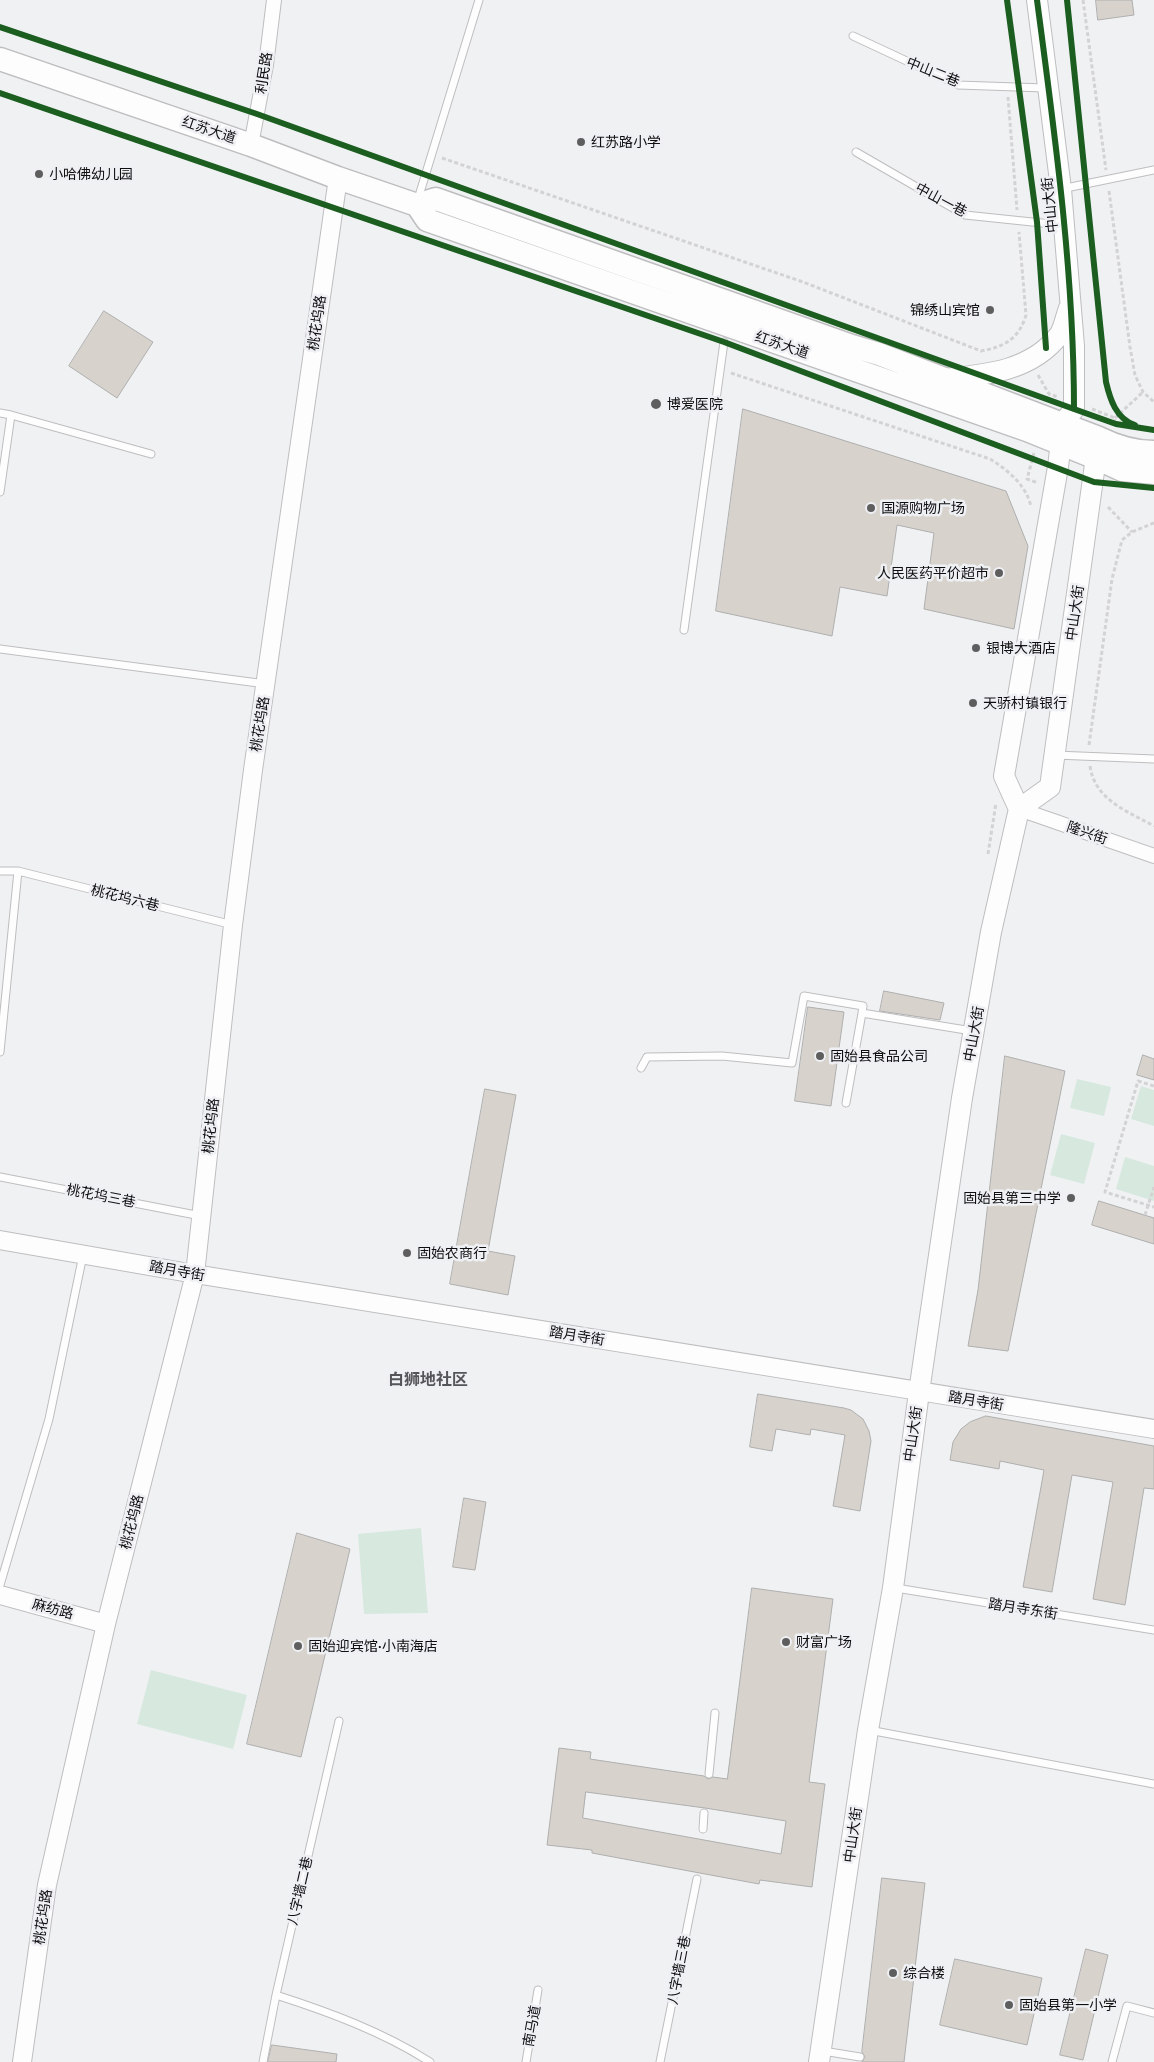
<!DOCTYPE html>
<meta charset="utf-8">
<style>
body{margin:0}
canvas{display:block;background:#f0f1f3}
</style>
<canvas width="1154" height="2062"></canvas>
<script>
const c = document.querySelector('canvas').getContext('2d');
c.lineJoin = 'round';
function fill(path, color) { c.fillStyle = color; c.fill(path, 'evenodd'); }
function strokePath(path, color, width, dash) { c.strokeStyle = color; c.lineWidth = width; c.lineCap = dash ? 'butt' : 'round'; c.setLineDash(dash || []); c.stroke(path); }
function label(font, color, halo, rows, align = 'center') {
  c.font = font + ' Lato,"Noto Sans SC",sans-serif'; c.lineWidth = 5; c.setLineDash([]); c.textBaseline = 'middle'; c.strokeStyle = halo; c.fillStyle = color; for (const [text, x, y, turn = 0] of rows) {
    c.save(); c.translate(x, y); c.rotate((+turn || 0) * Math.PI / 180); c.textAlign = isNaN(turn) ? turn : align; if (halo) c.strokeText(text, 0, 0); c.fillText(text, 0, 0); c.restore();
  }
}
const green = new Path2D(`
 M1077 1079 1111 1087 1104 1116 1070 1108Z
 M1141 1086 1154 1090V1126L1131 1119Z
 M1061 1134 1095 1143 1084 1184 1050 1175Z
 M1125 1157 1154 1166V1201L1116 1189Z
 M421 1528 428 1613 364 1614 358 1534Z
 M151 1670 247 1695 233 1749 137 1724Z`);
const building = new Path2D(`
 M1096 0H1132L1134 15 1098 20Z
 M104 311 153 342 117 398 69 366Z
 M743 409 1006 491 1028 546 1014 629 924 609 934 533 897 525 887 596 840 587 832 636 716 611Z
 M884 991 944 1003 940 1020 880 1011Z
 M808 1007 844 1012 831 1106 795 1101Z
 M1143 1055 1154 1059V1080L1137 1075Z
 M1005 1056 1065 1071 1008 1351 968 1346 978 1290Z
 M485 1089 516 1095 488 1251 515 1256 508 1295 450 1284Z
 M1099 1201 1154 1218V1244L1092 1225Z
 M758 1394 844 1408 851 1410 863 1419 869 1431 871 1441 860 1511 833 1506 845 1435 811 1429 810 1435 776 1429 772 1451 750 1447Z
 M986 1416 1154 1446V1489L1144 1488 1125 1605 1093 1599 1113 1482 1072 1475 1052 1592 1023 1587 1044 1470 1000 1461 999 1469 950 1460 953 1442 961 1429 970 1422Z
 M464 1498 486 1502 475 1570 453 1567Z
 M297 1533 350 1549 301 1757 247 1744Z
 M752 1588 833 1599 809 1782 825 1784 812 1887 760 1880 759 1884 592 1853V1850L547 1845 559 1748 591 1752 590 1759 704 1776 708 1779 713 1777 727 1779ZM586 1792 705 1808 786 1821 781 1854 583 1818Z
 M882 1878 925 1883 904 2062H862L865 2057 862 2052Z
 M1086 1949 1108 1955 1083 2060 1060 2055Z
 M955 1959 1042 1978 1027 2045 940 2025Z
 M272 2045 337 2054 336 2062H268Z`);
const path = new Path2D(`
 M1083 0 1106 170
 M1008 97 1017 210
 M442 158 803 282 981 351C1004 347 1019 339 1026 315L1019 232
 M1109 191 1130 347 1135 375 1143 392 1154 402
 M731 373 990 459C1008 470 1027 486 1031 507
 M1038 375 1049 394 1058 397
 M1092 409 1115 418 1114 425
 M1115 418 1143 392
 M1034 453 1027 479 1038 483
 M1108 507 1132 532
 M1089 745 1112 579 1122 540 1132 532 1154 523
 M1090 766C1095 800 1127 811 1154 826
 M988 854 996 803
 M1154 1086 1138 1081 1105 1192 1154 1207
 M1145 1215 1154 1187`);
const service = new Path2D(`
 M853 36 958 85 1045 88
 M856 152 965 215 1061 225
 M1061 189 1154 170
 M418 199 479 0
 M0 413 11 415
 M0 492 11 415 151 454
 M684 630 724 342
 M0 649 266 684
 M1055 755 1154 759
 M0 871H18L0 1052
 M18 871 233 925
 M641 1068 647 1057 722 1056 792 1063 804 996 863 1006 862 1013 972 1031
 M846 1103 862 1013
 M0 1177 201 1216
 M0 1585 49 1419 83 1255
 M896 1588 1154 1630
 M869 1730 1154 1784
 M709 1774 715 1713
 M703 1829 704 1813
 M276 1995C329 2012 383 2032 430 2062
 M823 2051 860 2057
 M263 2062 276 1995 339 1721
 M526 2062 538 1990
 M660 2062 697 1879
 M1112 2062 1127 2006 1154 2013`);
const minor = new Path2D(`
 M251 145 266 65 274 0
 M1019 809 1154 856`);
const tertiary = new Path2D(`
 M0 1240 195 1274 1154 1429
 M0 1595 106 1624
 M22 2062 47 1885 106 1624 195 1274 233 925 253 770 338 178`);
const secondary = new Path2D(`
 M944 379C986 375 1032 371 1060 334 1064 327 1066 316 1069 308
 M1019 809 1050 787 1098 443
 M819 2062 868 1730 893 1588 919 1392 962 1098 991 932 1019 809 1004 776 1058 467 1063 424 1074 409V346L1061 189 1037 0`);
const primary = new Path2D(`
 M0 59 251 145 338 178 417 205 436 199 852 346 879 354 1099 438C1117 447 1133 452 1154 452
 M417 205 427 220 1027 430 1096 458 1122 470 1154 473`);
const cycleway = new Path2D(`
 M1007 0 1037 222 1046 348
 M1037 0C1055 136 1074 272 1074 409
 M1067 0 1106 382C1110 399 1116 419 1135 425
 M0 27 257 114 1074 409 1116 424 1154 430
 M0 93 724 342 1094 482 1154 488`);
const markers = [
 [581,142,5,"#5e5e5f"],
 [39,174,5,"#5e5e5f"],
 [990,310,5,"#5e5e5f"],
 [656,404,6,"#5e5e5f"],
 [871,508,5,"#5e5e5f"],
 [999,573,5,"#5e5e5f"],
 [976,648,5,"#5e5e5f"],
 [973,703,5,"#5e5e5f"],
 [820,1056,5,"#5e5e5f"],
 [1071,1198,5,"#5e5e5f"],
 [407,1253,5,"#5e5e5f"],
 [786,1642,5,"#5e5e5f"],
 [298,1646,5,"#5e5e5f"],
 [893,1973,5,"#5e5e5f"],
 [1009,2005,5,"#5e5e5f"]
];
const streetNames = [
 ["中山二巷",933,72,22],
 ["利民路",264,73,-81],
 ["红苏大道",209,130,19],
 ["中山一巷",941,200,28],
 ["中山大街",1050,205,-96],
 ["桃花坞路",317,323,-82],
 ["红苏大道",782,345,19],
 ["中山大街",1075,613,-82],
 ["桃花坞路",260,724,-81],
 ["隆兴街",1087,833,19],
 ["桃花坞六巷",125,898,14],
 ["中山大街",974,1034,-80],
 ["桃花坞路",211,1126,-84],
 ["桃花坞三巷",101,1196,11],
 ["踏月寺街",177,1271,10],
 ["踏月寺街",577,1336,9],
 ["踏月寺街",976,1401,9],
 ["中山大街",913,1434,-82],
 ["桃花坞路",132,1522,-76],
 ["麻纺路",53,1609,15],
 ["踏月寺东街",1023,1609,9],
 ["中山大街",853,1835,-82],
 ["八字墙二巷",300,1891,-77],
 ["桃花坞路",43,1917,-82],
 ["八字墙三巷",679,1970,-79],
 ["南马道",532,2026,-80]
];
const poiNames = [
 ["红苏路小学",591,142],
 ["小哈佛幼儿园",49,174],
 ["锦绣山宾馆",980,310,"right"],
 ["博爱医院",667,404],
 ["国源购物广场",881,508],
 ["人民医药平价超市",989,573,"right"],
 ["银博大酒店",986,648],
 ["天骄村镇银行",983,703],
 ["固始县食品公司",830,1056],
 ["固始县第三中学",1061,1198,"right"],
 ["固始农商行",417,1253],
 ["财富广场",796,1642],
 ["固始迎宾馆·小南海店",308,1646],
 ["综合楼",903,1973],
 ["固始县第一小学",1019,2005]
];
const quarterNames = [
 ["白狮地社区",428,1380]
];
fill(green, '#d7e8df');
fill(building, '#d7d2cc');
strokePath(building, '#afafaf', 1);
strokePath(service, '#bebec0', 9);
strokePath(minor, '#bebec0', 16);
strokePath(tertiary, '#bebec0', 20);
strokePath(secondary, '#bebec0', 22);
strokePath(primary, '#bebec0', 25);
strokePath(path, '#d3d3d4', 3, [4, 2.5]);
strokePath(service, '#fdfdfd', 7);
strokePath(minor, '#fdfdfd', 14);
strokePath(tertiary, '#fdfdfd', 18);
strokePath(secondary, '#fdfdfd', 20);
strokePath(primary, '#fdfdfd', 22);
strokePath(cycleway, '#1b5e20', 6);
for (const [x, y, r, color] of markers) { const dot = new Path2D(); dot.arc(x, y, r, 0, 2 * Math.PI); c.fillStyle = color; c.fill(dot); strokePath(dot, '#eff0f4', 2); }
label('14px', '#0f0f10', '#eff0f4', streetNames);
label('14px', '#0f0f10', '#eff0f4', poiNames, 'left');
label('bold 16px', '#555559', '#eff0f4', quarterNames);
</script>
